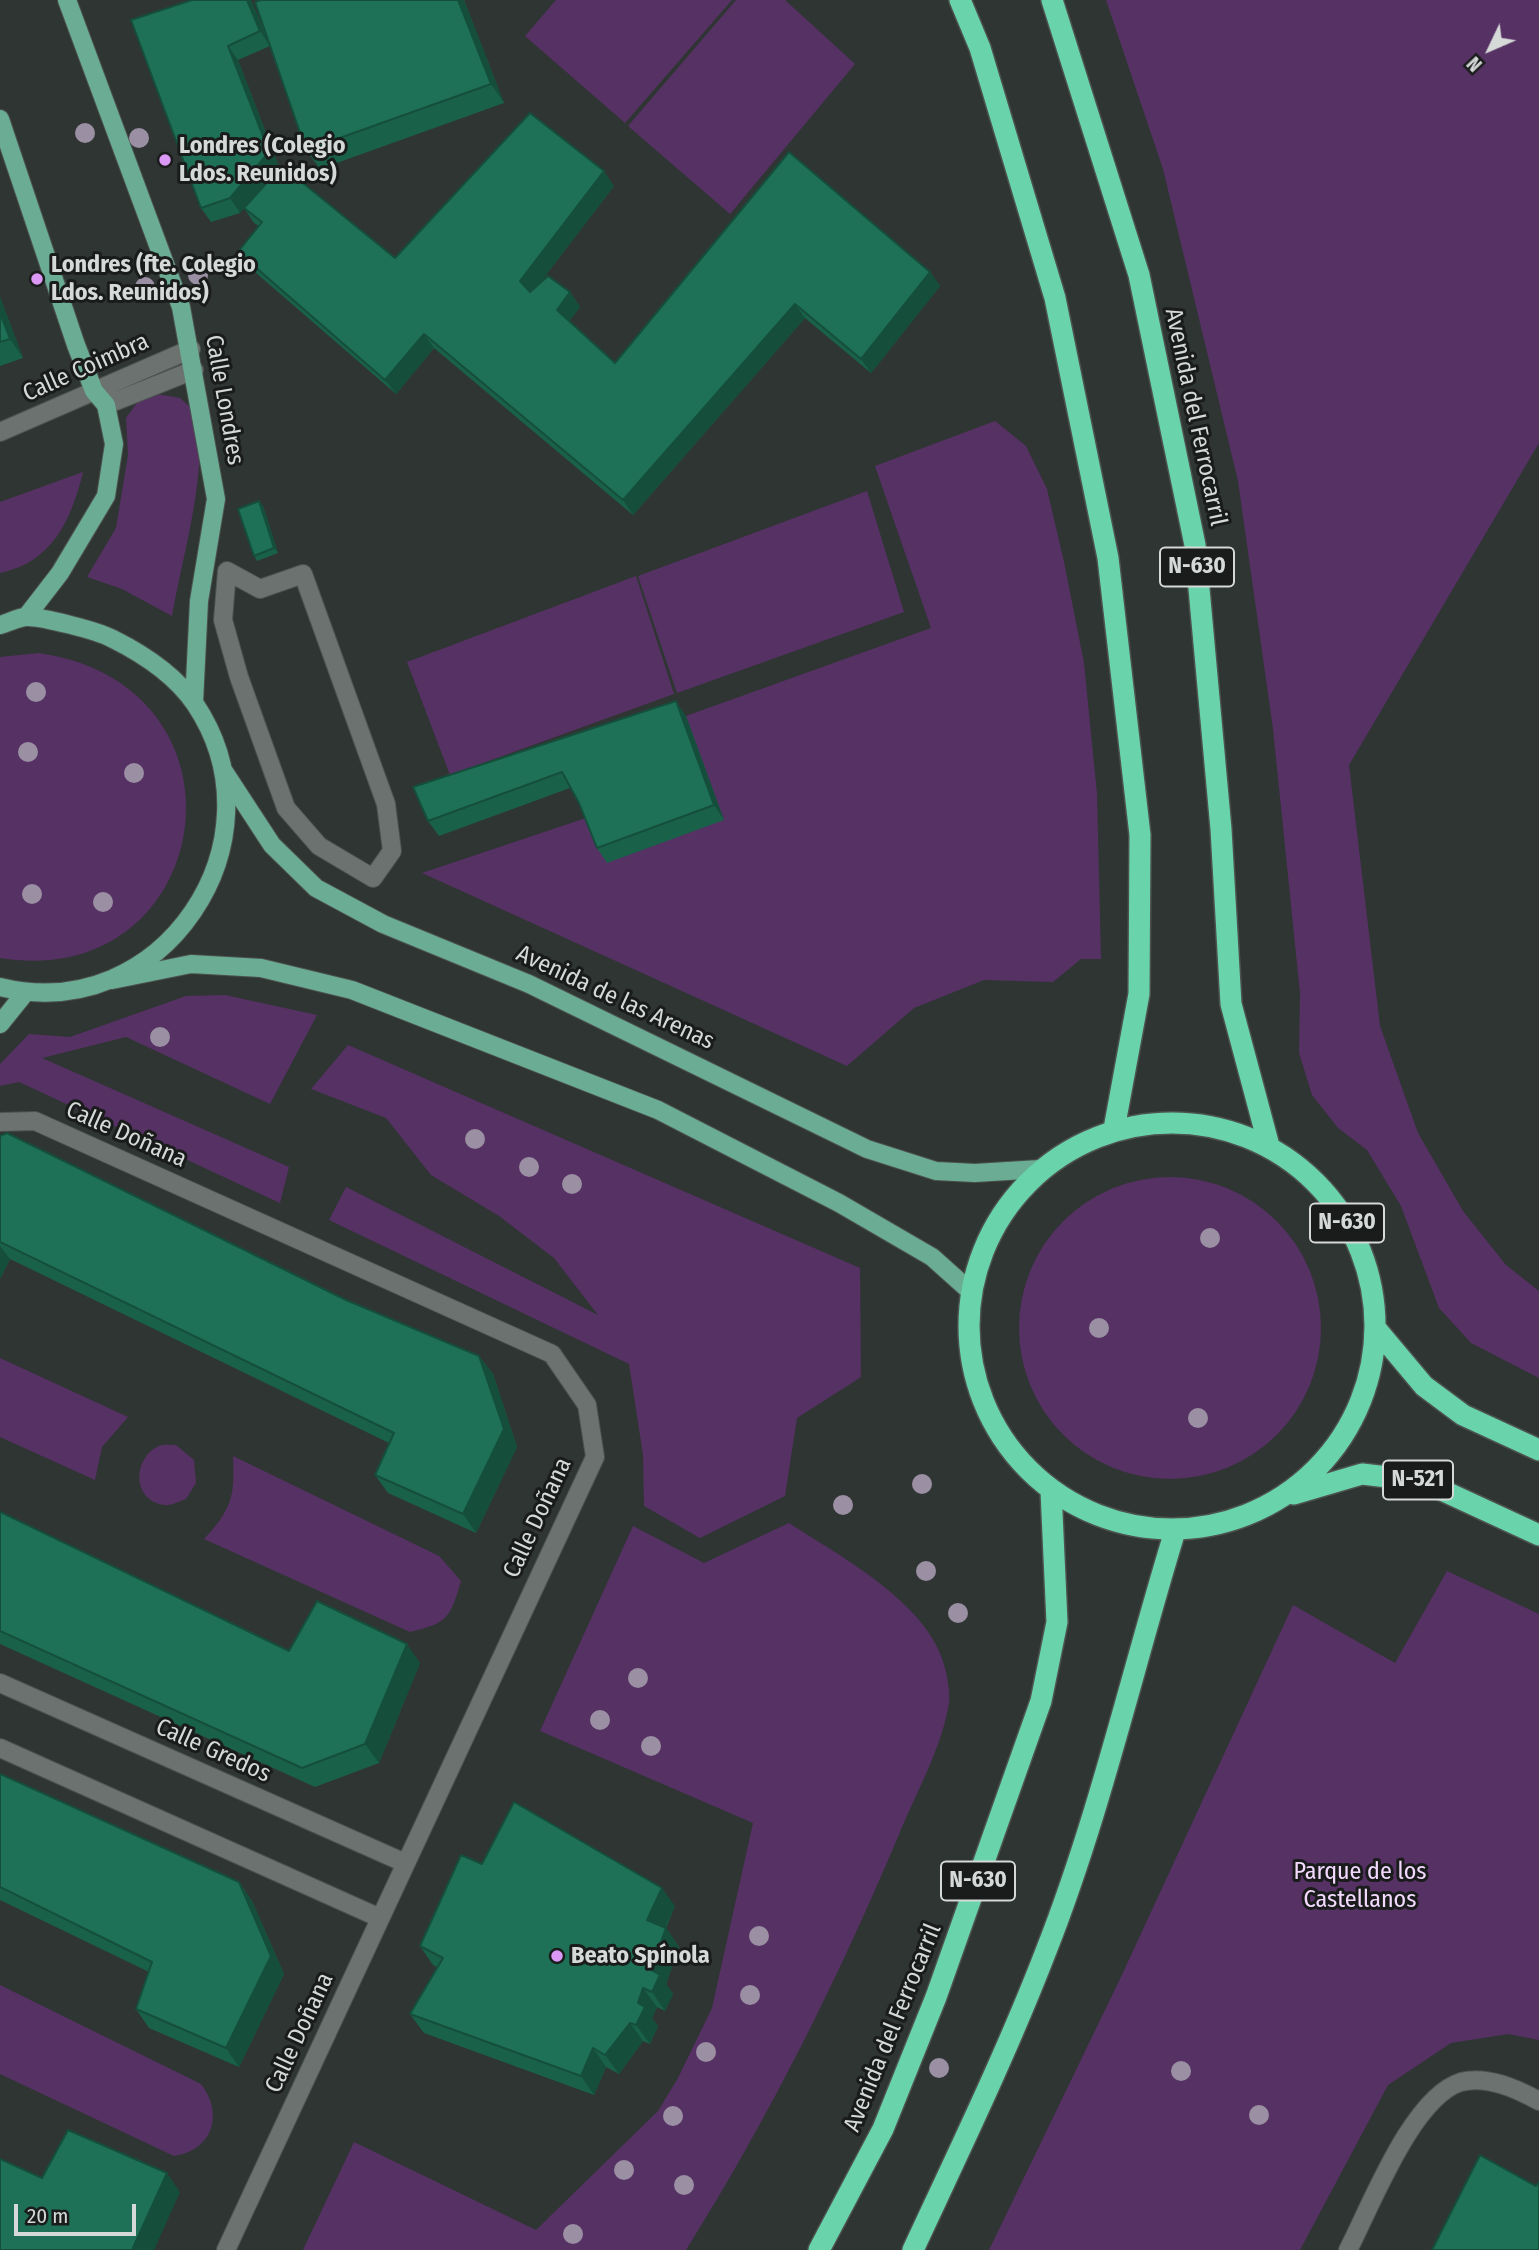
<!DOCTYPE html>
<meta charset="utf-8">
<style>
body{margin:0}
#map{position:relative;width:1539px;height:2250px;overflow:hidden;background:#2f3533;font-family:"Fira Sans Condensed",sans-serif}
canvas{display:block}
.north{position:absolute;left:1455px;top:14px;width:70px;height:70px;-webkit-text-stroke:5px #191c1b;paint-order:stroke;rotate:226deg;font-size:19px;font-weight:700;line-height:28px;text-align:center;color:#d5d9d7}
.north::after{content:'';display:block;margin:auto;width:24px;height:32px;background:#d5d9d7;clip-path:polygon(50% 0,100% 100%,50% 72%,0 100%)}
.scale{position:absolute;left:14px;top:2204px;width:122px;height:32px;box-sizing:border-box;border:4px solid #d5d9d7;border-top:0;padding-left:9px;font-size:21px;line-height:24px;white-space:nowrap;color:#d5d9d7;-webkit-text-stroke:5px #191c1b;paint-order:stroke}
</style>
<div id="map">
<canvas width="1539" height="2250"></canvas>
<div class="north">N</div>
<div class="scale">20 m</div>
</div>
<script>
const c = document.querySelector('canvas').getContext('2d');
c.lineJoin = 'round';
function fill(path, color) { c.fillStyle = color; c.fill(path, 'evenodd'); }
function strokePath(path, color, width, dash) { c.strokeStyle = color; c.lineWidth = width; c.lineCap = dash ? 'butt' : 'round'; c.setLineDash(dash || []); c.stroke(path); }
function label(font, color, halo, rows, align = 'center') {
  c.font = font + ' "Fira Sans Condensed",sans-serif'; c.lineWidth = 6; c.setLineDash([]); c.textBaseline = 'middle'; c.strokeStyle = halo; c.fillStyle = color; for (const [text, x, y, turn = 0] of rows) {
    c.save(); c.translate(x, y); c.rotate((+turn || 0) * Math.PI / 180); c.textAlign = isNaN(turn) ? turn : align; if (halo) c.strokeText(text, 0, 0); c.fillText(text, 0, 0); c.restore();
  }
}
const green = new Path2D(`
 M556 0H732L625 123 525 36Z
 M736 0H785L855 64 730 214 628 126Z
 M1106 0H1539V443L1349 765 1380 1026 1418 1133 1463 1211 1506 1265 1539 1291V1378L1471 1343 1439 1308 1401 1206 1367 1150 1338 1128 1312 1095 1299 1053 1300 993 1273 729 1238 481 1163 169Z
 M157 394 180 398 199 415C205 484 184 549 172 616L122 589 87 577 116 528 128 455 126 418 139 400Z
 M995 421 1026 446 1047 489 1064 562 1084 663 1097 794 1101 959H1081L1053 982 984 980 914 1008 847 1066 422 873 589 817 686 716 931 628 875 466Z
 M83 472C71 520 53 562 0 573V502Z
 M867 491 904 612 677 693 638 576Z
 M636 576 674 694 450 775 407 662Z
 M39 653C264 686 215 993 0 958V657Z
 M225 995 317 1015 270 1104 126 1037 42 1058 289 1167 280 1203 19 1082 0 1086V1064L29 1034 70 1037 186 996Z
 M348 1045 860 1268 861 1377 797 1418 785 1496 700 1538 644 1506 643 1455 629 1364 329 1220 346 1187 598 1315 554 1258 499 1216 431 1175 386 1118 311 1089Z
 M1019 1328a151 151 0 1 1 302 0a151 151 0 1 1-302 0Z
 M0 1358 128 1417 102 1447 95 1480 0 1437Z
 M176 1445 194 1460 196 1483 186 1499C180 1501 171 1506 164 1505 132 1501 132 1458 159 1446 163 1444 172 1445 176 1445Z
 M233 1456 439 1556 461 1581C450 1618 448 1623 410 1632L204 1539C232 1509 235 1496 233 1456Z
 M789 1523C841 1557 933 1605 946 1672 948 1681 950 1694 949 1703 942 1747 917 1791 900 1832 840 1975 769 2118 686 2250H303L354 2142 536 2230 658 2111 678 2078 712 2008 753 1823 540 1731 633 1526 704 1563Z
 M1447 1571 1539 1614V2040L1508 2034 1451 2043 1388 2085 1300 2250H989L1120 1979 1293 1605 1395 1663Z
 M0 1985 201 2084C224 2114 213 2150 174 2156L0 2074Z`);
const minor = new Path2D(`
 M106 405 194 370
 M0 432 191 349
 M227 571 260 589 303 574 386 804 392 851 373 878 319 846 286 808 239 677 223 620Z
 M0 1122 35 1121 552 1354 587 1405 595 1457 226 2250
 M0 1683 405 1863
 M0 1748 380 1918
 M1348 2250C1371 2206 1412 2097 1461 2082 1487 2075 1517 2089 1539 2101`);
const major = new Path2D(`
 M67 0 181 307 216 499 199 601 194 702
 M0 119 76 345 94 391 106 405 114 444 106 496 60 573 26 617
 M0 625C8 623 17 618 25 617 41 616 98 631 113 639 143 654 176 676 195 704 287 841 162 1027 0 987
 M223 770 272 845 316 888 383 924 529 984 867 1149 936 1171 975 1173 1040 1169
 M112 980 191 964 261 968 352 990 658 1110 839 1203 932 1257 970 1291
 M0 1024 25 993`);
const highway = new Path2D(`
 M960 0 980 48 1055 298 1108 558 1140 835 1139 994 1114 1129
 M1052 0 1139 275 1195 545 1221 829 1231 1004 1269 1146
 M969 1326a203 203 0 1 1 406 0a203 203 0 1 1-406 0Z
 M1377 1330 1424 1386 1463 1415 1539 1450
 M1294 1494 1362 1474 1422 1481 1539 1535
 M819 2250 883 2129 936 1997 1041 1701 1057 1622 1051 1491
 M913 2250C959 2151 1007 2052 1046 1951 1100 1814 1132 1671 1175 1531`);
const trees = [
 [85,133],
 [139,138],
 [198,275],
 [145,287],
 [36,692],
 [28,752],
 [134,773],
 [32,894],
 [103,902],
 [160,1037],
 [475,1139],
 [529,1167],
 [572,1184],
 [1210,1238],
 [1099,1328],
 [1198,1418],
 [922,1484],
 [843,1505],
 [926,1571],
 [958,1613],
 [638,1678],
 [600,1720],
 [651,1746],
 [759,1936],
 [750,1995],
 [706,2052],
 [939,2068],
 [1181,2071],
 [1259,2115],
 [673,2116],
 [624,2170],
 [684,2185],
 [573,2234]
];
const wall = new Path2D(`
 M251 0 270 44 261 0H464L504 103 320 169 306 150 270 46 238 60 279 167 245 207 395 258 614 186 539 284 570 292 580 307 569 321 615 363 789 152 930 272 940 286 871 373 805 318 633 515 434 348 396 394 248 266 238 252 259 226 254 223 244 208 240 213 211 222 201 208 131 20Z
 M0 297 23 358 0 366Z
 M259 501 263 506 278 553 257 561 254 556Z
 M686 716 724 820 607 863 597 848 579 803 570 788 439 836 428 821Z
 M0 1136 346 1300 479 1356 493 1374 517 1447 476 1533 388 1493 375 1475 389 1443 10 1259 0 1279Z
 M0 1512 289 1651 420 1663 379 1763 315 1787 0 1644Z
 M0 1774 239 1882 252 1901 284 1974 239 2067 149 2028 136 2009 149 1972 0 1900Z
 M482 1864 675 1906 666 1928 679 1947 666 1984 673 1994 665 2011 657 2007 652 2018 658 2026 650 2044 643 2041 619 2074 606 2067 594 2095 424 2033 410 2014 437 1967 433 1965 420 1946Z`);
const shadedWall = new Path2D(`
 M247 0H251L270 46 260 31Z
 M458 0H464L504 103 491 84Z
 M228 46 238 60 279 167 240 213 230 198Z
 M604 171 614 186 530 296 520 281Z
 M930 272 940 286 871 373 861 359Z
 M570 292 580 307 567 324 557 310Z
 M0 297 23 358 10 339 0 313Z
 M795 304 805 318 633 515 623 500Z
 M424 334 434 348 396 394 385 380Z
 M259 501 263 506 278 553 274 548Z
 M676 701 686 716 724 820 714 805Z
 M0 1246 10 1259 0 1279Z
 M479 1356 493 1374 517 1447 476 1533 463 1514Z
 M407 1644 420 1663 379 1763 365 1744Z
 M239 1882 252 1901 284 1974 239 2067 226 2048Z
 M662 1888 675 1906 660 1939 647 1920Z
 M666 1928 679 1947 666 1984 673 1994 665 2011 652 1992 651 1970Z
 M643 1988 657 2007 652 2018 658 2026 650 2044 636 2025 638 2003Z
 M630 2023 643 2041 619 2074 605 2055Z
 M593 2048 606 2067 594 2095 581 2076Z
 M167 2173 180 2192 154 2250H132Z`);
const building = new Path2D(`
 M192 0H247L260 31 228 46 269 152 230 198 201 208 131 20Z
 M261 0H458L491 84 306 150 255 2Z
 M530 113 604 171 520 281 530 292 548 276 570 292 557 310 615 363 789 152 930 272 861 359 795 304 623 500 424 334 385 380 238 252 262 222 244 208 282 166 395 258Z
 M0 313 10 339 0 342Z
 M259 501 274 548 254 556 238 509Z
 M676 701 714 805 597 848 579 803 562 772 428 821 413 787Z
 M7 1133 346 1300 479 1356 504 1429 463 1514 375 1475 394 1433 0 1242V1136Z
 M0 1512 289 1651 317 1601 407 1644 365 1744 302 1768 0 1631Z
 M0 1774 239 1882 271 1956 226 2048 136 2009 152 1962 0 1887Z
 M514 1802 662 1888 647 1920 666 1928 651 1970 660 1975 652 1992 643 1988 638 2003 645 2007 636 2025 630 2023 605 2055 593 2048 581 2076 410 2014 443 1958 420 1946 461 1855 482 1864Z
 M68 2130 167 2173 132 2250H0V2159L42 2178Z
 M1480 2155 1536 2186 1539 2182V2250H1432Z`);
const markers = [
 [165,160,7,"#db99f5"],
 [37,279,7,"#db99f5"],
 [557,1956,7,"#db99f5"]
];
const shields = [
 [1197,567,74],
 [1347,1223,74],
 [1418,1480,70],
 [978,1881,74]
];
const shieldNames = [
 ["N-630",1197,567],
 ["N-630",1347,1223],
 ["N-521",1418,1480],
 ["N-630",978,1881]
];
const poiNames = [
 ["Londres (Colegio",179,146],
 ["Ldos. Reunidos)",179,174],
 ["Londres (fte. Colegio",51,265],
 ["Ldos. Reunidos)",51,293],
 ["Beato Spínola",571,1956]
];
const streetNames = [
 ["Calle Coimbra",86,368,-24],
 ["Calle Londres",224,400,80],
 ["Avenida del Ferrocarril",1195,417,78],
 ["Avenida de las Arenas",615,998,25],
 ["Calle Doñana",126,1135,24],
 ["Calle Doñana",538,1518,-65],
 ["Calle Gredos",213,1751,24],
 ["Avenida del Ferrocarril",893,2028,-68],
 ["Calle Doñana",300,2033,-65]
];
const parkNames = [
 ["Parque de los",1360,1872],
 ["Castellanos",1360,1900]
];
fill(green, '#563164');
strokePath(minor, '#4c524f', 20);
strokePath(major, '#4c524f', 20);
strokePath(highway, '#4c524f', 24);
strokePath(minor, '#6c726f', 18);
strokePath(major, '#6aad94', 18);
strokePath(highway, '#69d4ac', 21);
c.fillStyle = '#9b8fa3';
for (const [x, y] of trees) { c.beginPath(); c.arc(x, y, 10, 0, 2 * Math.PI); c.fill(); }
fill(wall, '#1a614a');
fill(shadedWall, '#154f3c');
fill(building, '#1e7156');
strokePath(building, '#154f3c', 2);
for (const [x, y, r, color] of markers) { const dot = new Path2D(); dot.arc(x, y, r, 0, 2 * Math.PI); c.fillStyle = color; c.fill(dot); strokePath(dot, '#191c1b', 2.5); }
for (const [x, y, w] of shields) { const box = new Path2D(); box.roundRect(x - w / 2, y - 19.5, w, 39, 5); c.fillStyle = '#191c1b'; c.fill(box); strokePath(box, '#d5d9d7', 2); }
label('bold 23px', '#d5d9d7', null, shieldNames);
label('bold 24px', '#d5d9d7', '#191c1b', poiNames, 'left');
label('24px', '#d5d9d7', '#191c1b', streetNames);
label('24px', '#f3d9fe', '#191c1b', parkNames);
</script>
